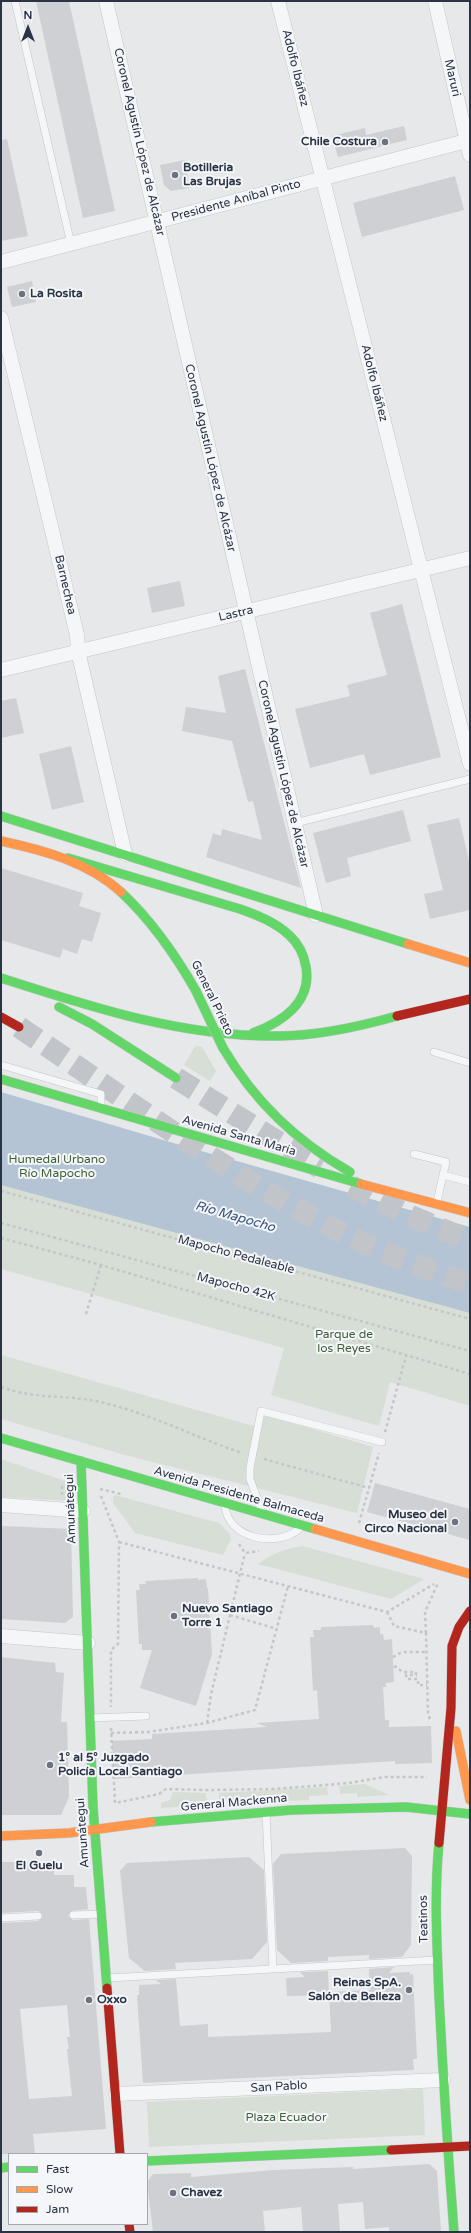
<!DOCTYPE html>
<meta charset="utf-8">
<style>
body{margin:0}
#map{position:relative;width:471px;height:2233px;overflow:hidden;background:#e6e8ea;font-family:"Varela Round",sans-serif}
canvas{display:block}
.frame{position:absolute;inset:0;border:2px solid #2b3445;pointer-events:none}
.legend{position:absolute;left:8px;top:2153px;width:140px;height:72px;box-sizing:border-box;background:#f4f6f9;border:1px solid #a4a8b1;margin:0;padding:5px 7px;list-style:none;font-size:12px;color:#2b3445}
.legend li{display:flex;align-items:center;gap:8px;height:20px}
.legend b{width:20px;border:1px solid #a4a8b1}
.north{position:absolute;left:8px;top:8px;width:40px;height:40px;-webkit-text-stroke:3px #f4f6f9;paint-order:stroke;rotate:0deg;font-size:11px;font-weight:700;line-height:16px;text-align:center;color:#2b3445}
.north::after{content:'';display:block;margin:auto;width:14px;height:18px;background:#2b3445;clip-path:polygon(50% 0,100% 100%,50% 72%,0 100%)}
</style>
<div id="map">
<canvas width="471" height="2233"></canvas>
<div class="frame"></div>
<ul class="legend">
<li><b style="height:5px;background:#63d668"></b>Fast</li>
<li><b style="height:5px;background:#ff974d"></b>Slow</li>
<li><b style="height:5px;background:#b3261e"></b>Jam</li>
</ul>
<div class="north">N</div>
</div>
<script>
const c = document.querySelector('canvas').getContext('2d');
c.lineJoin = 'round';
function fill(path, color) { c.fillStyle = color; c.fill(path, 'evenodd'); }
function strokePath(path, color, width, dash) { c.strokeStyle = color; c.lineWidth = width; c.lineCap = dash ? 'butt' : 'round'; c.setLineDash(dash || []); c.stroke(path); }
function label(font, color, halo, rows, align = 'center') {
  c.font = font + ' "Varela Round",sans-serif'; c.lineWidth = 4; c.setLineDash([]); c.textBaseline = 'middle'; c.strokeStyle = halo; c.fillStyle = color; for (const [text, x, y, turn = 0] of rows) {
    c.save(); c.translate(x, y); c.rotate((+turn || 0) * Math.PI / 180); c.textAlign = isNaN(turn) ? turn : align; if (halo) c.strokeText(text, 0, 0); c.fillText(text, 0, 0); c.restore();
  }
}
const green = new Path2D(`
 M197 1046 202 1047 216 1071 210 1081 184 1065 194 1048Z
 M1 1095 470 1228V1406L390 1382 379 1426 271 1395 284 1348 1 1269Z
 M1 1355 261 1428 265 1415 373 1447 357 1513 125 1455 1 1419Z
 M1 1459 71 1483 74 1501 1 1497Z
 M115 1495 219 1523 229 1533 231 1539 223 1555 135 1533 113 1503V1497Z
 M303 1546 310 1548 424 1579 391 1599 258 1564C271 1554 287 1548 303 1546Z
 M365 1784 389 1795 357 1797V1793L340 1794 339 1786Z
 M327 1787 328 1795 309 1796V1800L240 1803V1800L219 1801V1793Z
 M173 1792 206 1793 207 1802 188 1803V1806L161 1808V1803L170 1800Z
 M423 2089 425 2135 149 2147 147 2102Z`);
const water = new Path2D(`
 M1 1092 180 1145 470 1227V1313L1 1185Z`);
const building = new Path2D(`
 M36 1H69L115 211 83 218Z
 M404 126 407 140 338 157 332 136 365 128 366 135Z
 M7 139 28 236 1 241V140Z
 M185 160 190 188 171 191 164 185 160 165Z
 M455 176 464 210 362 237 353 203Z
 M32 281 36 302 12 307 7 287Z
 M180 581 185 606 152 613 147 588Z
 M402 604 441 757 370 775 364 754 310 768 295 709 350 696 347 685 387 675 370 613Z
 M245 669 301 888 206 857 213 833 221 836 222 829 262 840 253 801 248 802 232 741 182 731 186 707 226 713 218 676Z
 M16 698 24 733 1 738V701Z
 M71 746 84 802 52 810 39 754Z
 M403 810 411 841 347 858 351 876 326 883 313 833Z
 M459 818 470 865V910L430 919 424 894 443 890 427 825Z
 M1 868 83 893 79 906 101 913 92 942 82 939 77 954 63 949 60 958 1 940Z
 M375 1483 470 1509V1540L367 1512Z
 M1 1526 71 1529 73 1617 65 1623 1 1619Z
 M198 1578V1580L206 1579 207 1588H208L212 1654 196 1706 140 1688 152 1650H142V1644H139L136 1590H140L139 1584H146L145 1581Z
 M373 1625 374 1628 380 1627V1634H383L384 1640 392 1639 394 1682 386 1683V1687H383L385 1720H389V1727L431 1726 432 1763 395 1764V1761L114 1779 112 1741 152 1739V1734L267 1727 257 1723 319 1719 317 1690 313 1691 310 1637H314L313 1630H321V1627Z
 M1 1657 55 1663 56 1672 64 1673 61 1722H67L69 1797 61 1815H1Z
 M405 1848 412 1856 411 1945 402 1957 369 1959V1955L328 1957V1961L291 1963 277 1950 273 1864 281 1854Z
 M249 1857 264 1870 267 1942 252 1959 175 1963 176 1969 145 1971 129 1958 120 1871 127 1863Z
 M1 1862H45V1865H54V1875H74V1887H86L88 1909 71 1911 68 1916 73 1920 89 1919 106 2129 33 2134 35 2154H1V1923L38 1921 43 1915 38 1911 1 1913ZM67 2005 70 2037H67L69 2049H67L72 2096 29 2099 20 2009Z
 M394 1967 389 1973 410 1972V1975L413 1974 417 2059H413L414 2070 143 2083 137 1995H139V1985L161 1984 156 1980 176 1979 180 2026 208 2024V2037L331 2032 329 1992 370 1990 369 1969Z
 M328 1971 329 1995 287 1996 286 1978 305 1977 300 1972Z
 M429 2164 437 2171 441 2232H389V2227L365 2229 363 2202 338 2204 340 2232H303L301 2207 263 2211 265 2232H153L147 2182 153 2174 191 2173V2177L274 2170 353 2167V2169Z`);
const highwayTunnel = new Path2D(`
 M19 1027C129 1101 237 1182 357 1240 393 1257 432 1270 470 1284
 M176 1078 320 1168
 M351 1186 406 1214 470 1241`);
const path = new Path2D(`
 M1 1191 470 1319
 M1 1223 470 1351
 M1 1238 101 1265 470 1374
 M86 1314 101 1265
 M1 1387C37 1400 65 1394 100 1402 150 1413 194 1437 242 1453
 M385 1432 406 1356
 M264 1459 369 1488
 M100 1489 121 1494
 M62 1495V1487H65
 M101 1496 119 1542 118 1644 111 1650V1707
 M359 1523 379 1453
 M119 1542 387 1612 434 1584
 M239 1544 245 1553 259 1551
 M387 1612 394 1626 426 1633 428 1715 431 1721
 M230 1615 277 1629
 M426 1633 425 1612 438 1583
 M393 1657 402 1652H427
 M394 1666 403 1672H416V1675H406L407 1679H418V1685H427
 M207 1723 211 1694 245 1553
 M111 1728 115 1803 159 1794 166 1789 206 1790 275 1789 349 1783 385 1777H427
 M111 1733 148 1732 207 1723 255 1710 288 1586`);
const lane = new Path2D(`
 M15 1 71 244
 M295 823 470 779
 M434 1052 470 1063
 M1 1065 101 1094V1106
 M414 1154 446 1162 443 1175 470 1182
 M437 1202 443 1175
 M225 1506C228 1539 277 1548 299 1529
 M261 1509 250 1479V1468L261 1411 382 1442
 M90 1718 146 1716
 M266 1813 273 1969
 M73 1915 101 1914
 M1 1918 38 1916
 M108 1978 437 1960`);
const street = new Path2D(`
 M106 1 316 915
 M278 1 470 764
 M435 1 470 155
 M1 262 470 140
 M1 318 77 635 78 651 125 854
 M1 670 470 558
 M1 1505 83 1511
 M1 1636 88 1643
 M116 2094 443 2080`);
const fast = new Path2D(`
 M1 816 408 944
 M68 858 240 909C257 915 275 922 289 935 298 943 304 955 306 967 312 1002 282 1022 253 1033
 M121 892C152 921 175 954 196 991
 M1 978C91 1007 182 1037 278 1036 318 1036 358 1027 397 1016
 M59 1007 92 1024 176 1078
 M223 1048C255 1102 296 1141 350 1172
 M1 1079 361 1184
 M1 1438 315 1529
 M81 1461 93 1807 107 1988
 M151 1822 292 1810 406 1807 470 1814
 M439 1843C434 1894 437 1945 439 1997 443 2075 448 2154 454 2232
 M147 2161 391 2150
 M1 2168 9 2167`);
const slow = new Path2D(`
 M1 841C43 850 88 862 121 892
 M408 944 470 963
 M361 1184 470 1213
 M315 1529 470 1574
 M456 1731 470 1800
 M1 1836 69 1833 151 1822`);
const jam = new Path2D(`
 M397 1016 470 999
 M1 1017 19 1027
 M439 1843 451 1708 452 1646 459 1627 470 1611
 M107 1988 120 2154
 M391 2150 470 2146
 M129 2224 130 2232`);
const fastBridge = new Path2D(`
 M196 991 223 1048`);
const markers = [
 [385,142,4,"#6c737f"],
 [175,175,4,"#6c737f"],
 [22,294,4,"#6c737f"],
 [455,1522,4,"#6c737f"],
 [174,1616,4,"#6c737f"],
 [50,1765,4,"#6c737f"],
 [39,1853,4,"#6c737f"],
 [409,1990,4,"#6c737f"],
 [89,2000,4,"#6c737f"],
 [173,2193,4,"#6c737f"]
];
const streetNames = [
 ["Adolfo Ibáñez",295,68,76],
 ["Maruri",452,78,77],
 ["Coronel Agustín López de Alcázar",139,142,77],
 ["Presidente Aníbal Pinto",236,201,-15],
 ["Adolfo Ibáñez",374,383,76],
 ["Coronel Agustín López de Alcázar",210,458,77],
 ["Barnechea",65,585,77],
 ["Lastra",236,614,-13],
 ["Coronel Agustín López de Alcázar",283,774,77],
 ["General Prieto",212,998,64],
 ["Avenida Santa María",239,1136,16],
 ["Mapocho Pedaleable",236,1255,15],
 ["Mapocho 42K",236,1287,15],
 ["Avenida Presidente Balmaceda",239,1495,16],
 ["Amunátegui",71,1509,-92],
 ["General Mackenna",234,1803,-5],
 ["Amunátegui",83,1833,-94],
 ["Teatinos",424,1919,-91],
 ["San Pablo",279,2087,-3]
];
const poiNames = [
 ["Chile Costura",377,142,"right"],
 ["Botilleria",183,168],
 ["Las Brujas",183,182],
 ["La Rosita",30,294],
 ["Museo del",447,1515,"right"],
 ["Circo Nacional",447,1529,"right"],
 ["Nuevo Santiago",182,1609],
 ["Torre 1",182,1623],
 ["1° al 5° Juzgado",58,1758],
 ["Policía Local Santiago",58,1772],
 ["El Guelu",39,1866,"center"],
 ["Reinas SpA.",401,1983,"right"],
 ["Salón de Belleza",401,1997,"right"],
 ["Oxxo",97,2000],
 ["Chavez",181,2193]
];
const parkNames = [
 ["Humedal Urbano",57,1160],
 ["Río Mapocho",57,1174],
 ["Parque de",344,1335],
 ["los Reyes",344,1349],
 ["Plaza Ecuador",286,2118]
];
const waterNames = [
 ["Río Mapocho",235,1217,16]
];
fill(green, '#d6ded6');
fill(water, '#b4c4d5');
fill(building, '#ced0d3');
strokePath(highwayTunnel, '#c1c4c9', 22, [22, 11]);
strokePath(lane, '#c4c6c8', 8);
strokePath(street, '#c4c6c8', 15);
strokePath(fast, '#c4c6c8', 10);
strokePath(slow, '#c4c6c8', 10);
strokePath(jam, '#c4c6c8', 10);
strokePath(path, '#c5c6ca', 2.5, [3, 3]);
strokePath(lane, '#f5f6f7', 7);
strokePath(street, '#f5f6f7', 14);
strokePath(fast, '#63d668', 9);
strokePath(slow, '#ff974d', 9);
strokePath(jam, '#b3261e', 9);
strokePath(fastBridge, '#c2c5c8', 10, []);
strokePath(fastBridge, '#63d668', 9);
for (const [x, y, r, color] of markers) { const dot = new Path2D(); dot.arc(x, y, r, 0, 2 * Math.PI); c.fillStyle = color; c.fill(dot); strokePath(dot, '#f4f6f9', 1.5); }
label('12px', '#2b3445', '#f4f6f9', streetNames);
label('bold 12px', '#2b3445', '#f4f6f9', poiNames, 'left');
label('12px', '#3f6138', '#f4f6f9', parkNames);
label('italic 13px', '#34527a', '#f4f6f9', waterNames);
</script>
